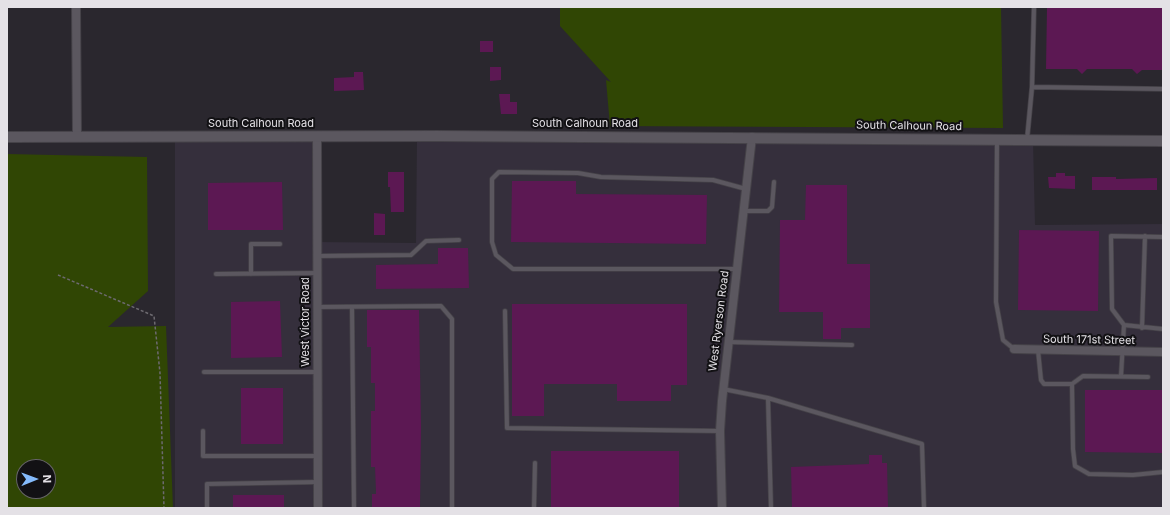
<!DOCTYPE html>
<style>
body{margin:0}
#map{position:relative;width:1170px;height:515px;overflow:hidden;background:#2a272e;font-family:Inter,sans-serif}
canvas{display:block}
.frame{position:absolute;inset:0;border:8px solid #e4e1e6;pointer-events:none}
.north{position:absolute;left:16px;top:459px;width:40px;height:40px;box-sizing:border-box;background:#121114;border:1px solid #666468;border-radius:50%;rotate:89deg;font-size:11px;font-weight:700;line-height:16px;text-align:center;color:#e4e1e6}
.north::after{content:'';display:block;margin:auto;width:14px;height:18px;background:#85bbfb;clip-path:polygon(50% 0,100% 100%,50% 72%,0 100%)}
</style>
<div id="map">
<canvas width="1170" height="515"></canvas>
<div class="frame"></div>
<div class="north">N</div>
</div>
<script>
const c = document.querySelector('canvas').getContext('2d');
c.lineJoin = 'round';
function fill(path, color) { c.fillStyle = color; c.fill(path, 'evenodd'); }
function strokePath(path, color, width, dash) { c.strokeStyle = color; c.lineWidth = width; c.lineCap = dash ? 'butt' : 'round'; c.setLineDash(dash || []); c.stroke(path); }
function label(font, color, halo, rows, align = 'center') {
  c.font = font + ' Inter,sans-serif'; c.lineWidth = 4; c.setLineDash([]); c.textBaseline = 'middle'; c.strokeStyle = halo; c.fillStyle = color; for (const [text, x, y, turn = 0] of rows) {
    c.save(); c.translate(x, y); c.rotate((+turn || 0) * Math.PI / 180); c.textAlign = isNaN(turn) ? turn : align; if (halo) c.strokeText(text, 0, 0); c.fillText(text, 0, 0); c.restore();
  }
}
const built = new Path2D(`
 M317 136 316 242 416 243 417 136 1033 140 1035 225 1163 224V508H175V137Z`);
const green = new Path2D(`
 M560 7H1001L1003 128 610 126 606 80 611 82 560 26Z
 M7 154 147 157 148 291 108 327 166 326 173 508H7ZM24 467H48V491H24Z`);
const building = new Path2D(`
 M1047 7H1163V70H1142L1137 74 1132 69H1087L1082 74 1077 69H1046Z
 M480 41H493V52H480Z
 M490 67H501V80L490 81Z
 M354 72H363L364 90 334 91V78L354 77Z
 M499 94H510V102H517V114H501Z
 M388 172H404V212H391L390 187H388Z
 M1056 173H1065V176H1075V189L1049 188 1048 177H1056Z
 M1092 177H1116V179L1157 178V190H1092Z
 M512 181H576V194L707 195 706 244 511 242Z
 M282 182 283 230H208V183Z
 M806 185H847V264H870V328H841V339H823V312H779L780 220H805Z
 M374 213 385 214V235H374Z
 M1019 230 1099 231 1098 311 1018 310Z
 M438 248H468L469 288 376 289V265L438 264Z
 M280 301 282 357 231 358V302Z
 M512 304H687V385H671V401H617V384H544V416H512Z
 M367 310H419L421 427 420 508H372V494H376V491L375 467H371V411H375V383H371V347H367Z
 M241 388H283V444H241Z
 M1085 390H1163V453L1085 452Z
 M551 451H679V508H551Z
 M869 455H882V463H887L888 508H792L791 467 869 464Z
 M233 495H284V508H233Z`);
const path = new Path2D(`
 M58 275 154 316 160 373 164 508`);
const service = new Path2D(`
 M1032 87 1163 89
 M997 140 996 302 1003 340 1014 349
 M1027 140 1032 87 1034 7
 M744 211H768L772 207 774 182
 M317 256 411 255 426 241 459 240
 M736 269H513L496 255 492 242V179L499 172 578 173 601 177 713 180 746 189
 M216 274 317 273
 M251 274V244H280
 M317 307 441 306 452 319V508
 M352 307 354 508
 M505 311 507 428 720 431
 M1124 325 1163 329
 M1142 328 1145 236
 M728 342 852 345
 M1038 350 1041 380 1044 384H1072L1073 449 1075 466 1089 474 1133 475 1163 472
 M204 372H317
 M1121 376 1124 325 1112 309 1111 236 1163 237
 M1072 384 1083 376 1148 377
 M723 389 768 398 771 508
 M768 398 922 444 924 508
 M203 431V456H318
 M207 508V484L318 482
 M534 508 535 463`);
const minor = new Path2D(`
 M76 7 77 137
 M317 136 318 508
 M1014 349 1163 352
 M722 508 720 431 722 401 752 137`);
const tertiary = new Path2D(`
 M7 137 437 136 1163 141`);
const streetNames = [
 ["South Calhoun Road",261,124],
 ["South Calhoun Road",585,124],
 ["South Calhoun Road",909,126,1],
 ["West Ryerson Road",719,321,-83],
 ["West Victor Road",306,322,-90],
 ["South 171st Street",1089,340,1]
];
fill(built, '#352f3c');
fill(green, '#304604');
fill(building, '#5c1853');
strokePath(service, '#454248', 5.5);
strokePath(minor, '#454248', 10);
strokePath(tertiary, '#454248', 12);
strokePath(path, '#6d6a70', 1.5, [3, 2]);
strokePath(service, '#5b575f', 4);
strokePath(minor, '#5b575f', 8);
strokePath(tertiary, '#5b575f', 10);
label('11px', '#e4e1e6', '#121114', streetNames);
</script>
